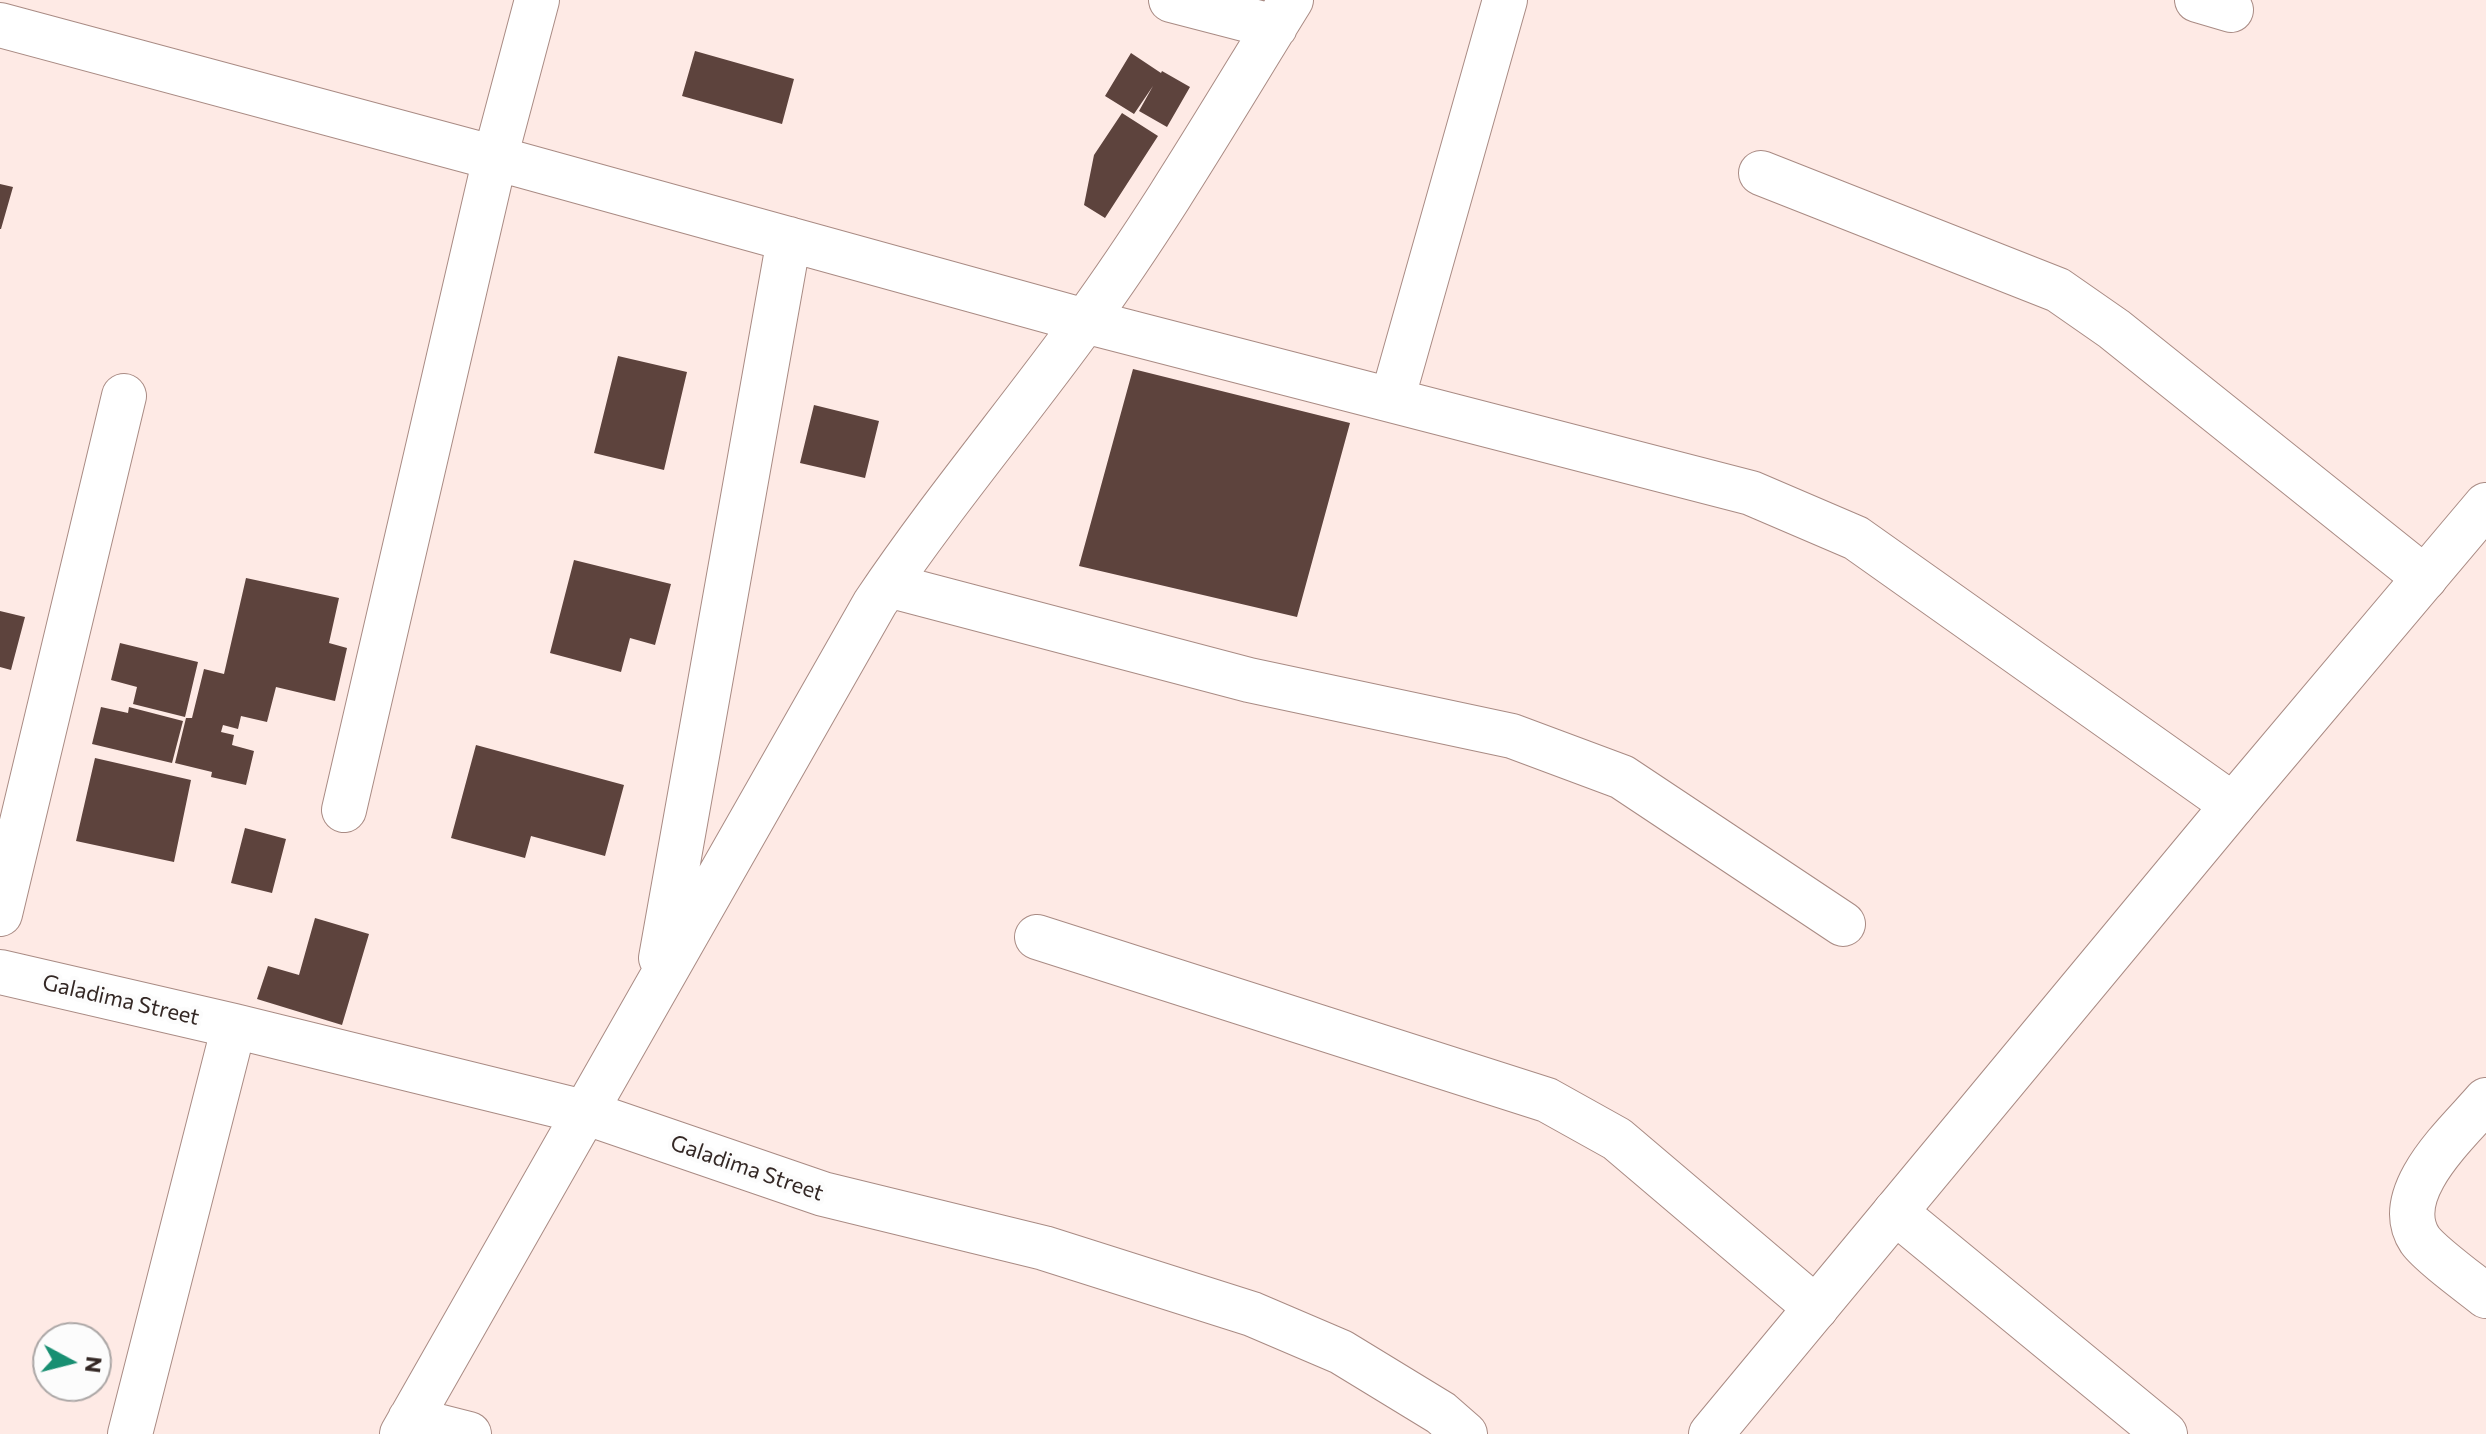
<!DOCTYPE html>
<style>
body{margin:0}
#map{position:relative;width:2486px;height:1434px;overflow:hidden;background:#feeae5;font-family:Commissioner,sans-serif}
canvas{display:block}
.north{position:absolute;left:32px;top:1322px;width:80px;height:80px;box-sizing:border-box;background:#fcfcfc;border:2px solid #aca7a6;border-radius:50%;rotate:97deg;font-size:22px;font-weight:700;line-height:32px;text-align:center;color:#332724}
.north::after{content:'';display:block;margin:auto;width:28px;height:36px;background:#188f72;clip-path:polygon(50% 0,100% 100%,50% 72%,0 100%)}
</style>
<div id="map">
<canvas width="2486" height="1434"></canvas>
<div class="north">N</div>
</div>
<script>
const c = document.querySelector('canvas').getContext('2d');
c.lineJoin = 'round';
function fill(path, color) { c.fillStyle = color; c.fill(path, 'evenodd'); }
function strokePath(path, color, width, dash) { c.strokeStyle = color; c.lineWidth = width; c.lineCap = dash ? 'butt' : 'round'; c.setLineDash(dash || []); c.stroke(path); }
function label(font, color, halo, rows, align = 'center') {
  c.font = font + ' Commissioner,sans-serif'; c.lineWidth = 8; c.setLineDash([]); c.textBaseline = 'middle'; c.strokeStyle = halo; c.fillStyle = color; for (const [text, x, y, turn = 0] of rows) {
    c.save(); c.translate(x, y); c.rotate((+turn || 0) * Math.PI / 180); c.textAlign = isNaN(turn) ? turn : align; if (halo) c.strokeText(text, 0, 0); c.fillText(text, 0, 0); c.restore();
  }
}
const building = new Path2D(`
 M695 51 794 79 782 124 682 96Z
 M1131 53 1161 73 1162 71 1190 87 1167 127 1139 111 1153 86 1134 114 1105 96Z
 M1122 113 1158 136 1105 218 1084 205 1094 155Z
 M0 184 13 187 1 229H0Z
 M618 356 687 372 664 470 594 453Z
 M1133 369 1350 423 1297 617 1079 566Z
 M814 405 879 421 865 478 800 463Z
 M574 560 671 584 655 645 630 638 621 672 550 653Z
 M246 578 339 598 329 643 347 648 335 701 276 687 267 722 241 716 238 729 223 725 221 732 234 735 232 745 254 751 246 785 211 777 212 772 175 763 186 718H192L204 669 224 674Z
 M0 611 25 617 11 670 0 667Z
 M120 643 198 662 185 717 133 704 137 687 111 680Z
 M101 707 128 713 129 707 183 721 172 763 92 744Z
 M476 745 624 785 605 856 531 836 525 858 451 838Z
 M95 758 191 780 174 862 76 841Z
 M245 828 286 839 272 893 231 883Z
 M315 918 369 934 342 1025 257 999 268 966 299 975Z`);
const street = new Path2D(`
 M1171 0 1275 27
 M2197 0 2231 10
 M0 25 495 158 1085 321 1751 493 1856 538 2233 805
 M1761 173 2058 290 2114 329 2425 578
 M1392 400 1505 0
 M888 585 1249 680 1512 736 1622 777 1843 924
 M344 810 495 158 537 0
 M0 914 124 396
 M1037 937 1547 1100 1617 1139 1816 1308
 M661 958 789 239
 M0 972 234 1026 584 1112 823 1194 1044 1248 1252 1314 1341 1352 1441 1413 1465 1434
 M2486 1100C2458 1133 2389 1193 2420 1240 2430 1254 2471 1284 2486 1296
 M1895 1212 2165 1434
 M410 1419 469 1434
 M130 1434 234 1026
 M402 1434 875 603C941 505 1016 416 1085 321 1160 218 1224 108 1291 0`);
const secondary = new Path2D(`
 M1711 1434 2233 805 2486 505`);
const streetNames = [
 ["Galadima Street",121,1000,13],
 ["Galadima Street",747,1168,19]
];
fill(building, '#5d433d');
strokePath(street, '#a98b84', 46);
strokePath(secondary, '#a98b84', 46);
strokePath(street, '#fff', 44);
strokePath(secondary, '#fff', 44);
label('22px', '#332724', '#fcfcfc', streetNames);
</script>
